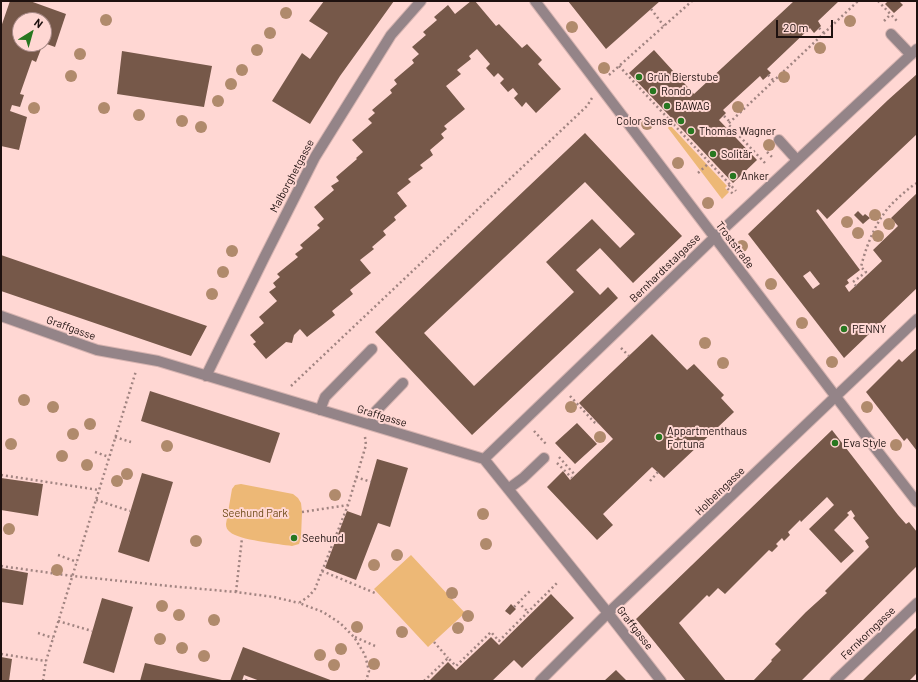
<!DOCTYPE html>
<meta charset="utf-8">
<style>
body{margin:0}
#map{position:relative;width:918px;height:682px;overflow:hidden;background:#ffd7d3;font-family:Barlow,sans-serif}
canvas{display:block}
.frame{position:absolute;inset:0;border:2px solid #1e110f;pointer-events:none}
.north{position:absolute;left:12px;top:12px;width:40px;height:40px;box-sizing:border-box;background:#ffd7d3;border:1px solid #a58885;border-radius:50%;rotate:37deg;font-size:11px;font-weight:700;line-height:16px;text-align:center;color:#1e110f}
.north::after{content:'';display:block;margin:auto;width:14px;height:18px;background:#277720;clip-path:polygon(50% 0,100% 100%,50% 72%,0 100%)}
.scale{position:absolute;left:776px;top:20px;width:57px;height:18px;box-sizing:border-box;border:2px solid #1e110f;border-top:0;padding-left:5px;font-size:12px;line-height:14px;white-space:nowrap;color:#1e110f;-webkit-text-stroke:3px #ffd7d3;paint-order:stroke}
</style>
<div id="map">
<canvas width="918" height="682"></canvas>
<div class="frame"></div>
<div class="north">N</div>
<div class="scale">20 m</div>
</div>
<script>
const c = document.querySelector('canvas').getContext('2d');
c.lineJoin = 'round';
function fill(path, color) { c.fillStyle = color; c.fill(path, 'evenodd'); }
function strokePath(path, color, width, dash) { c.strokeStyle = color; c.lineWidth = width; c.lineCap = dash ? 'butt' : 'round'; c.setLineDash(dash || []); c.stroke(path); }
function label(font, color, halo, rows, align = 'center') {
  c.font = font + ' Barlow,sans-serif'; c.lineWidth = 4; c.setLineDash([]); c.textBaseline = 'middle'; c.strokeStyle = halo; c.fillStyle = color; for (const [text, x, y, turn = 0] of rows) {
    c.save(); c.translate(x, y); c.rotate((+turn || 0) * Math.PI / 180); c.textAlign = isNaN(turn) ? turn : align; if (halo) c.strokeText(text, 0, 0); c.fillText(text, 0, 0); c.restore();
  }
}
const green = new Path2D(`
 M670 125 727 186 725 188 729 192 722 199 668 128Z
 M241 484 293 494 298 498 301 503 302 512 301 538 299 544 292 546C279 544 238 540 230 532 227 530 226 527 226 524L232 489 235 485Z
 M411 555 465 613 428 647 374 589Z`);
const building = new Path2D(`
 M10 1H30L66 14 55 47 44 43V20H20V44H33V46L41 49 36 62 32 60 20 94 24 95 20 107 12 105 10 111 27 117 19 150 1 146V27Z
 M324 1H394L340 76 310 124 272 101 302 53 310 59 328 33 309 21Z
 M471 1H475L496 26 499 24 522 48 527 44 542 60 538 64 561 89 536 113 526 102 522 107 514 98 518 94 513 88 508 92 500 83 504 79 498 73 494 77 486 68 490 64 477 49 469 56 471 59 457 70 461 74 446 86 465 109 444 126 447 129 441 134 444 138 430 150 433 155 420 165 423 168 408 179 411 182 397 193 407 206 394 217 396 220 383 231 386 235 372 247 374 249 360 260 371 273 350 290 353 294 332 311 335 315 307 337 300 329 294 335 292 343 286 342 266 359 253 344 256 342 250 335 264 323 259 317 277 301 269 292 276 287 273 283 280 277 277 274 298 257 295 254 303 248 300 245 320 228 317 225 324 219 314 207 334 190 331 186 339 181 336 177 357 159 356 158 363 152 352 140 372 123 368 119 375 113 372 110 392 93 390 90 397 84 394 80 414 63 412 60 419 54 412 47 426 35 423 32 437 20 434 17 448 5 455 14Z
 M568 1H660L606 49Z
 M794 1H839L818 21 821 26 814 33 810 28 767 69 771 73 763 80 760 76 723 110 726 113 719 120 757 160 733 183 629 73 654 50 694 94Z
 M888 1H899L903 5 894 13 885 4Z
 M122 51 212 66 204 107 117 94Z
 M917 74V134L827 219 818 209 816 211 860 270 847 280 849 283 845 286 849 292 882 261 873 250 898 226 891 218 917 193V288L844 358 748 234 888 100ZM810 271 820 284 813 289 803 276Z
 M585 133 682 236 633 283 600 248 576 270 600 295 608 287 618 298 472 435 375 332ZM585 182 635 234 620 248 592 219 546 262 574 292 474 386 424 333Z
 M858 211 863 216 865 214 870 218 863 224 854 215Z
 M1 255 207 326 191 356 1 291Z
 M652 334 687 370 694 364 724 395 721 398 734 412 664 478 652 467 603 514 613 525 597 540 547 487 563 471 570 480 613 439 579 403Z
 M917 348V451L907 438 904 441 866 392 899 359 902 362Z
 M150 391 280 433 270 463 141 421Z
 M577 423 597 444 575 464 555 443Z
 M832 430 898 515 906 524 909 522 917 532V566L801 681H753L772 661 771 660 781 650 775 644 806 612 827 593 825 591 869 547 865 541 869 538 853 518 855 516 851 510 847 513 849 515 834 530 854 551 841 563 809 529 834 505 827 497 801 522 800 520 788 532 790 535 784 541 782 538 776 544 778 546 772 552 769 550 725 594 718 588 709 597 707 595 679 623 726 681H686L636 619Z
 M377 459 408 468 390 527 378 523 356 580 325 568 347 511 361 516Z
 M142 473 173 482 149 562 118 552Z
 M1 478 43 484 38 516 1 510Z
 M1 568 28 573 23 605 1 602Z
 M551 594 574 618 522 668 514 660 492 681H429L448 662 456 670 491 637 499 645Z
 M102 598 133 607 114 673 83 663Z
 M511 604 516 609 510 615 505 611Z
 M917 627V673L909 681H862Z
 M243 647 333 681H260L244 675 242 681H230Z
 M1 657 12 659 9 681H1Z
 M145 663 222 680V681H140Z
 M616 670 627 681H604Z`);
const path = new Path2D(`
 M878 1 897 21
 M651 9 664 26
 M884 21 891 14
 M819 28 824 33
 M619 66 736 191
 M609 75 692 1
 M768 75 774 81
 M724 116 730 122
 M767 152 772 157
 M765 163 728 124 858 1
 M698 173 709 163
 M730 185 727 188 733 194
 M856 286 853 282 866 272 861 267C865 250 873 229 883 215 889 205 907 189 917 183
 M621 348 629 356
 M291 386 587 106 592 98
 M570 396 594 422 597 424 598 423
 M534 431 546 444
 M115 437 131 442
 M365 437 366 445 348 505 315 589 309 596 299 603 323 612 340 623 354 637 365 655 369 671 366 681
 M95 452 109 457
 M559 457 575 475
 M557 463 572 478
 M1 475 99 490
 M356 477 371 482
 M650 481 658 472
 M96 500 130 511
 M302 512 348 505
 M58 555 77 562
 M1 566 72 576 180 587 236 592 274 597 299 603
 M322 571 375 593 376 592
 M236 592 242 538
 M518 602 528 612
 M514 607 530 591
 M58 621 92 631
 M38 633 53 638
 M355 637 375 646
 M434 642 448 658
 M1 654 46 661
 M43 681 46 661 136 371
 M246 681 247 676
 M424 681 448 658 456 666 491 632 499 641 557 583`);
const minor = new Path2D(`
 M535 1 865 435 917 502
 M891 34 911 55
 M779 140 797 160
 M1 316 97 350 158 361 484 459 608 613 661 681
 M206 376 264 258 315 157 391 35 421 1
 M320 410 325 397 372 349
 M371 425 376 411 403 383
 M484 459 719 233 917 49
 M508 489 523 478 544 458
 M540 681 608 613 917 319
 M835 681 917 603`);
const trees = [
 [286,13],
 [106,20],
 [850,21],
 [572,27],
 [270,33],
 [820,48],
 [257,50],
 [80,54],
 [604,68],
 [242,70],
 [71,76],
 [784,77],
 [231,84],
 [218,101],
 [738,107],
 [34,108],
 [104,108],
 [139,115],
 [182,121],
 [647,124],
 [201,127],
 [769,145],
 [678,163],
 [708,203],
 [875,215],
 [847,222],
 [889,224],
 [858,233],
 [878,236],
 [742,246],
 [232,251],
 [223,272],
 [771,284],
 [212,294],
 [802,323],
 [705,343],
 [832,362],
 [723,363],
 [24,400],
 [53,407],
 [571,407],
 [867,407],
 [90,424],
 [73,434],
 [600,437],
 [11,444],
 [896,445],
 [167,446],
 [62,456],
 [87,465],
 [127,474],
 [117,481],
 [335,495],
 [483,514],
 [9,529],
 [196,541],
 [486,544],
 [397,555],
 [374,565],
 [57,570],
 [452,593],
 [162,606],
 [179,615],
 [468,616],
 [214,620],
 [357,627],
 [458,628],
 [402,632],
 [160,639],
 [182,648],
 [341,649],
 [320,655],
 [204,656],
 [374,664],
 [334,665]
];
const markers = [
 [639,77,4,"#277720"],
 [653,91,4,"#277720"],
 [667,106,4,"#277720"],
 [681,121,4,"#277720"],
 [691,131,4,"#277720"],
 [713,154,4,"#277720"],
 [733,176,4,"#277720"],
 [844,329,4,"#277720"],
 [659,437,4,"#277720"],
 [835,443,4,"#277720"],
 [294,538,4,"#277720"]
];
const poiNames = [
 ["Grüh Bierstube",647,77],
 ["Rondo",661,91],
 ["BAWAG",675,106],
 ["Color Sense",673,121,"right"],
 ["Thomas Wagner",699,131],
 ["Solitär",721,154],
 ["Anker",741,176],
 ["PENNY",852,329],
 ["Appartmenthaus",667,431],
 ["Fortuna",667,444],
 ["Eva Style",843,443],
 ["Seehund",302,538]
];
const streetNames = [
 ["Malborghetgasse",292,176,-62],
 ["Troststraße",735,245,53],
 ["Bernhardtstalgasse",665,268,-44],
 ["Graffgasse",71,328,20],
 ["Graffgasse",382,416,17],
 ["Holbeingasse",720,491,-44],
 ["Graffgasse",635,628,52],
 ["Fernkorngasse",868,633,-44]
];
const parkNames = [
 ["Seehund Park",255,513]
];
fill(green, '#edb876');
fill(building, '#765849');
strokePath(minor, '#d6b3b0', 12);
strokePath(path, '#a18481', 2.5, [2, 3]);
strokePath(minor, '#948488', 10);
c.fillStyle = '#b08a6c';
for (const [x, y] of trees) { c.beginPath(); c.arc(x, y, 6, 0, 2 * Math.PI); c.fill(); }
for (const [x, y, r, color] of markers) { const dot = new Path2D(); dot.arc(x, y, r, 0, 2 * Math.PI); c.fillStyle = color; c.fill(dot); strokePath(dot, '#ffd7d3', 1.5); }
label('11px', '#1e110f', '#ffd7d3', poiNames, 'left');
label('11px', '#1e110f', '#ffd7d3', streetNames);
label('11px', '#6f4b18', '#ffd7d3', parkNames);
</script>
